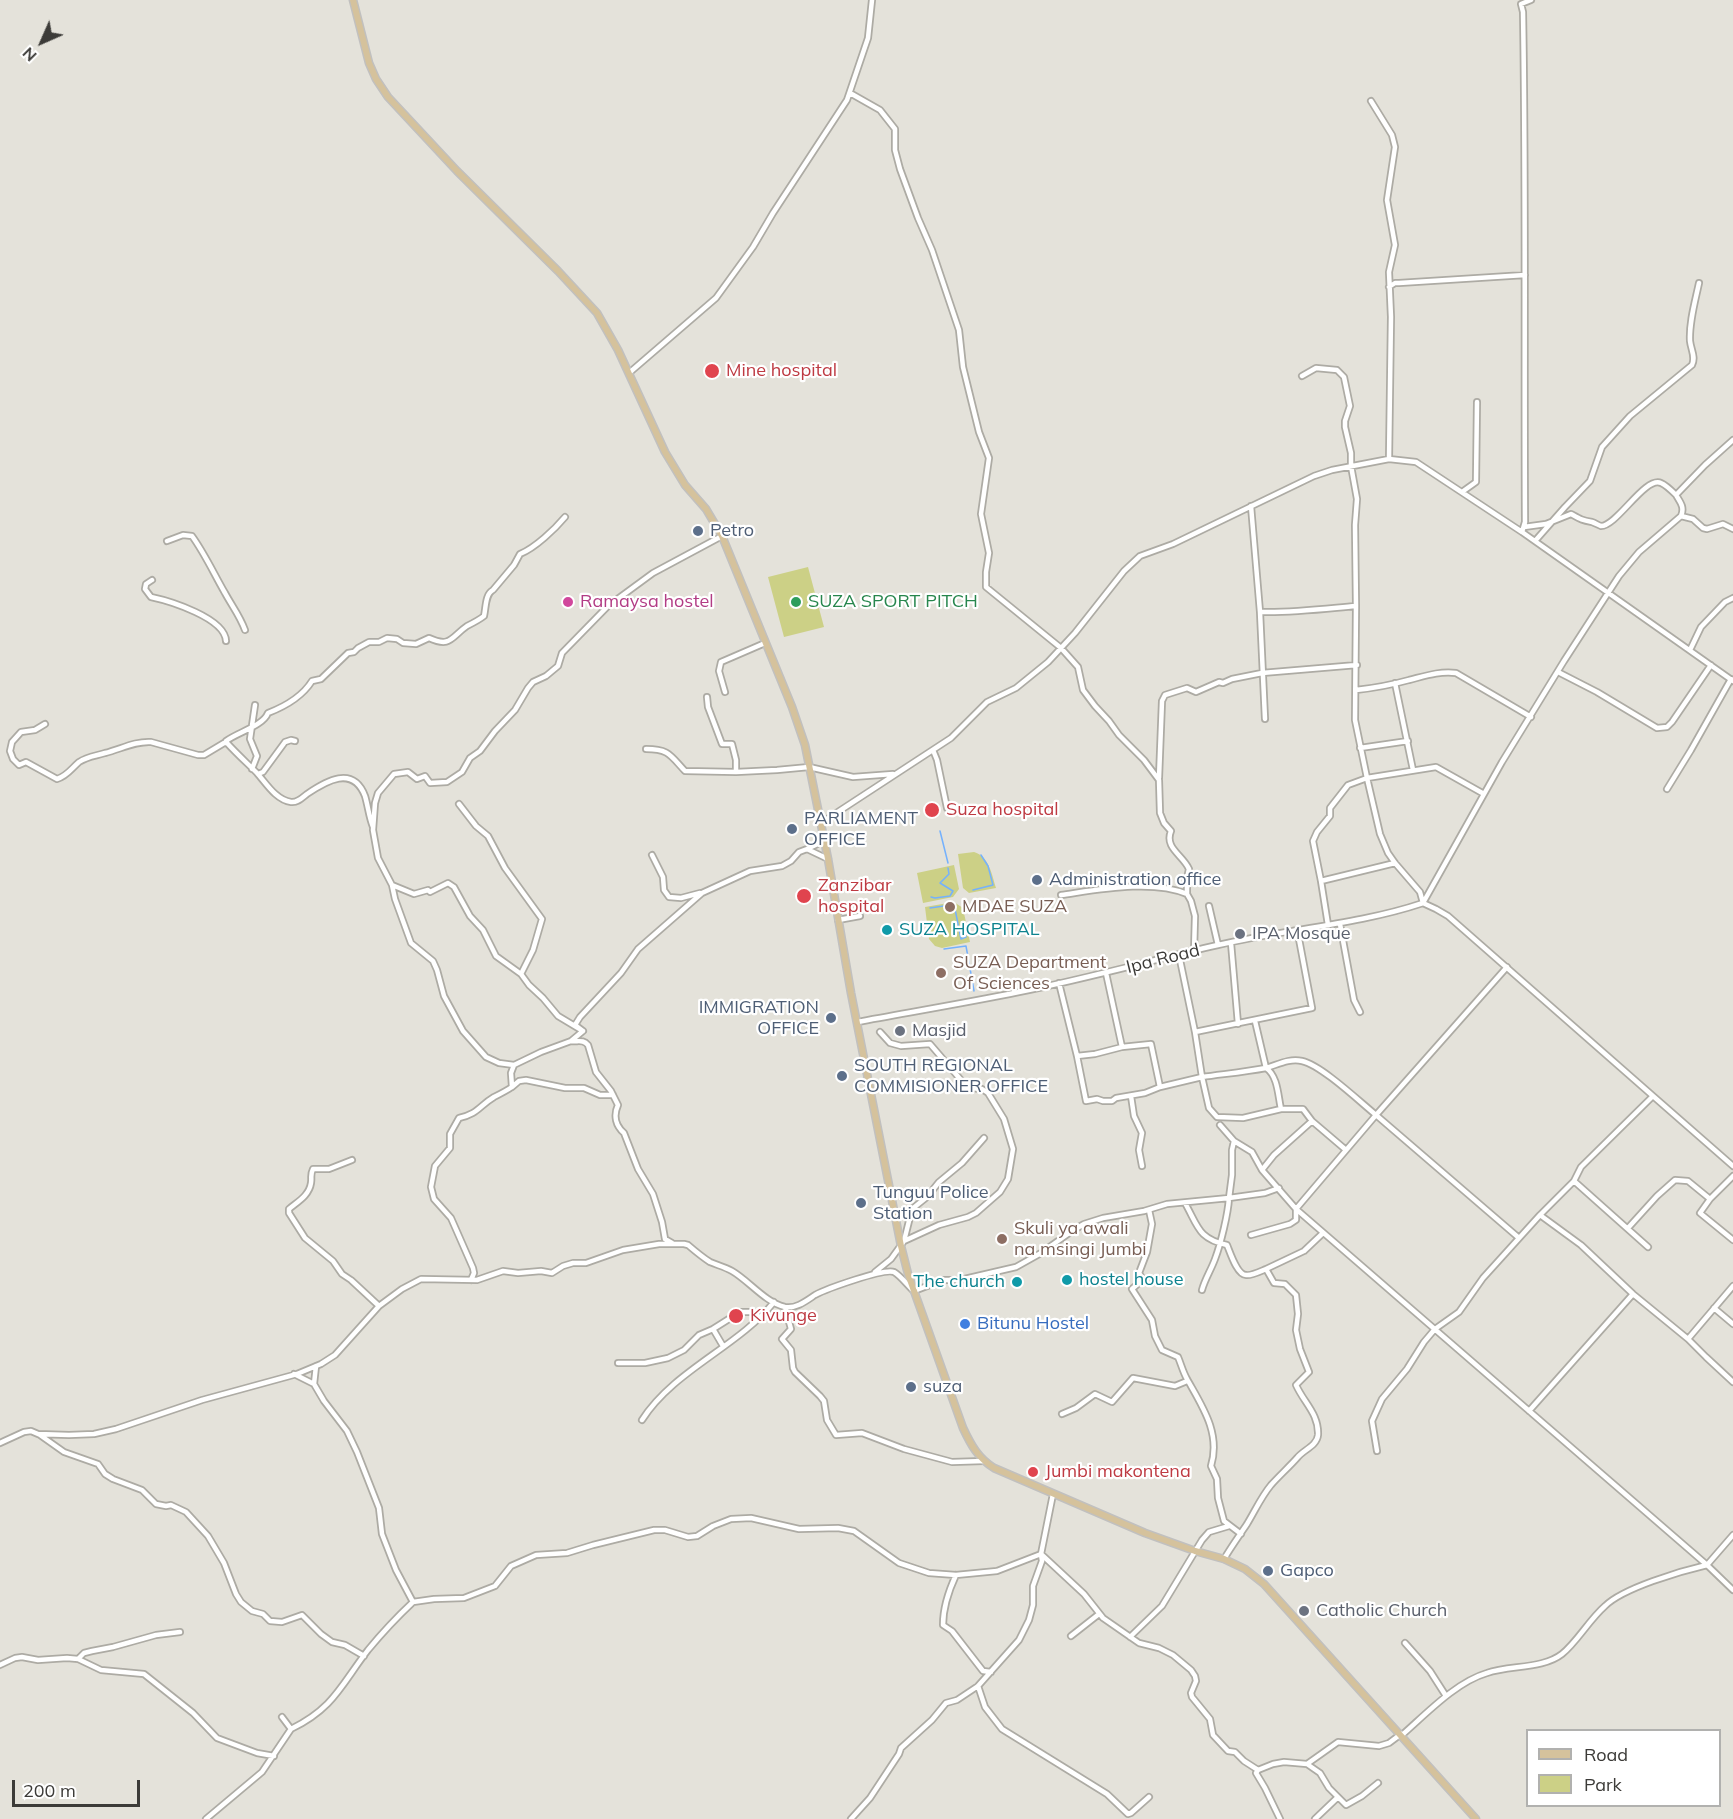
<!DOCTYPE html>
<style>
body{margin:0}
#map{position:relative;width:1733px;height:1819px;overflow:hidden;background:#e4e2da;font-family:Mulish,sans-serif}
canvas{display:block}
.legend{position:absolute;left:1526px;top:1729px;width:195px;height:78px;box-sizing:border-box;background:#fff;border:2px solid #b1b1af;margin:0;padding:8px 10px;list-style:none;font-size:18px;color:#3c3b38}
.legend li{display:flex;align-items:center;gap:12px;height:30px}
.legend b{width:30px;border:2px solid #b1b1af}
.north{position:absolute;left:12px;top:12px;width:60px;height:60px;-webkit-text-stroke:4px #fff;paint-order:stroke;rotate:225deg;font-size:16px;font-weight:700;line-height:24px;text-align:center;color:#3c3b38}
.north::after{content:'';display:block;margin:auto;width:21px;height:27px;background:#3c3b38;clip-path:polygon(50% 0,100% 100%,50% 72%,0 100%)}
.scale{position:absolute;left:12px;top:1780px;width:128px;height:27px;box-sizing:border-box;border:3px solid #3c3b38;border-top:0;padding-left:8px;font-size:18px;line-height:21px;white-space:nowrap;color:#3c3b38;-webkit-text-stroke:4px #fff;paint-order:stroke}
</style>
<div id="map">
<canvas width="1733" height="1819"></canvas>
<ul class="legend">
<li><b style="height:8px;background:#d5c29c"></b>Road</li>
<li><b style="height:16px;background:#ccd086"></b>Park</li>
</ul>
<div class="north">N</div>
<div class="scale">200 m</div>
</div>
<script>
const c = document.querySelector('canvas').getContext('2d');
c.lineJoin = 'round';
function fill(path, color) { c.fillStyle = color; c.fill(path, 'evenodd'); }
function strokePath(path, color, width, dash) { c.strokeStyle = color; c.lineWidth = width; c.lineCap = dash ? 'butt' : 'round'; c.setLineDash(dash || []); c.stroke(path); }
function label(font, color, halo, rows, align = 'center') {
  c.font = font + ' Mulish,sans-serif'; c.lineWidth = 4.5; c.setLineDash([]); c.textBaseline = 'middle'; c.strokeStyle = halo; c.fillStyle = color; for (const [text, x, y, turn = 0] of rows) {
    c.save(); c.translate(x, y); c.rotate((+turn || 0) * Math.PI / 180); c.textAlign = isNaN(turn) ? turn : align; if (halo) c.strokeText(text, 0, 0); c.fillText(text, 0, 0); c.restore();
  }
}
const green = new Path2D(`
 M808 567 824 627 784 637 768 577Z
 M974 852C989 856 992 875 996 888L969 893 963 888 958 854Z
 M954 865 959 889 953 897 923 903 917 873Z
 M954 902 963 908 970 942 942 948 935 946 929 939 925 907Z`);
const stream = new Path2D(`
 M940 831 948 863
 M973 890 993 885 988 866 981 855
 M931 897 935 898 950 896 953 891 940 883 949 874 948 868
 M930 908 951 905 955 909 961 939 966 937 965 933
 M944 949 966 946 974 991`);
const minor = new Path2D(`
 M850 93 880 110 895 129V150L900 169 918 218 932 250 959 330 963 367 979 432 989 458 981 514 989 553 986 572V587L1061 648 1078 667 1083 690 1095 706 1109 721 1119 735 1144 760 1159 780 1160 813 1164 823 1171 831C1164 848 1183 855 1189 869L1187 878V894L1191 901 1195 916 1194 952
 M1371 101 1392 135 1395 147 1387 200 1395 245 1389 272 1391 317 1389 459
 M1389 287 1395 283H1399L1525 275
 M629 373 716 298 753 247 773 213 847 100 868 38 872 0
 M1302 376 1316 368 1337 370 1344 377 1350 406 1345 421V427L1351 453V466L1357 499 1355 525 1356 606
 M1462 492 1476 482 1477 402
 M1251 506 1260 612 1265 719
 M1681 516 1693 519 1703 528 1707 529 1723 524 1733 529
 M1524 527 1546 524 1571 514C1580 519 1581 520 1592 522 1595 523 1598 525 1601 526 1617 526 1645 476 1661 483 1666 485 1672 491 1676 495
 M1522 532 1733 681
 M167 541 183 535 192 536C205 554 214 574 225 593 232 606 240 616 245 630
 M1535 541 1565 507 1590 481 1602 447 1630 416 1692 365C1696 357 1691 350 1690 341 1689 322 1695 302 1699 283
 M152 580 146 584 145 589 151 597C170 601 225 618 226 641
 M1260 612C1293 613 1323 609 1356 606L1355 720 1367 778 1380 834 1388 853 1395 863 1420 892 1423 903
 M1690 650 1701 627 1725 602 1733 598
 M1558 672 1597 692 1657 728 1667 727 1672 722 1711 665
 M1395 683 1413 770
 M1356 690C1374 688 1391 685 1409 680 1425 676 1439 671 1456 673L1531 717
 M725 692 719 671 721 662 765 643
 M707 697 708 707 722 744H732L736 760V772
 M45 724 35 730 21 732 12 742 10 751 13 759 19 765 26 762 57 779C67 776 71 769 79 762 88 756 96 756 105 753 121 749 135 741 151 742L198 755H204L224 743H227C236 753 247 763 257 773 266 783 276 800 291 802 298 803 303 797 307 794 326 781 353 765 365 796 368 806 369 817 373 827
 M226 741C238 732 263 726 268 713 286 706 302 697 312 681L321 679 348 653 354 652 358 648 369 642H379L387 638 397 639 403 643 416 644 429 638C451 648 451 637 467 626 473 623 479 620 484 616 486 608 485 594 493 590L514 565 520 554C535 548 555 529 565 517
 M1360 748 1408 741
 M646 749C669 749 670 755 685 771L736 772 777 770 809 767 853 777 893 774
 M933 750 937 760 947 808
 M252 769 257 756 250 739 255 705
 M258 774 263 772 285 742 291 740 295 741
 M1159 778 1162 701 1165 695 1187 688 1196 692 1219 682 1223 683 1232 679 1262 673 1357 665
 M1667 789 1691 750 1731 679
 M459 804 476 826 488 836 505 868 542 919 533 950 521 974
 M821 823 951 738 987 702 1016 688 1048 662 1075 633 1124 571 1140 556 1173 544 1314 476 1332 470 1389 459 1416 462 1522 532 1525 522C1524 352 1526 182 1523 12L1521 4 1531 0
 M807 849 824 841
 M652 855 663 877 664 890 669 897 681 898 700 893
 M1321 881 1313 841 1317 832 1330 816V808L1348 785 1367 778 1436 767 1484 794
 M392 885 395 899 411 943 433 961 437 970 444 996 463 1031 486 1057 499 1063 514 1065
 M1061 895C1097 890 1152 879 1187 894
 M1423 903 1502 762 1564 661 1619 576 1639 552 1681 516C1685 507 1680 502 1676 495L1705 465 1733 440
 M1209 906 1218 945
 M838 920 860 916
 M1340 924 1354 1000 1360 1012
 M1328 925 1321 881 1395 863
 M1293 931 1299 939 1312 1008 1195 1032 1202 1077C1223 1074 1245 1072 1266 1068 1277 1065 1289 1058 1302 1061 1321 1065 1359 1101 1376 1115L1507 967
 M1231 943 1238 1024
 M1179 955 1195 1032
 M1106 973 1122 1047 1151 1044 1160 1087
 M1059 983 1077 1056 1086 1101 1097 1099 1103 1101H1112L1116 1098 1145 1093 1160 1087 1202 1077 1209 1108 1217 1117 1243 1118 1281 1109H1303L1312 1121 1274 1155 1262 1170
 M1255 1021 1266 1068C1278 1076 1278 1096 1281 1109
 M857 1022C911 1012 965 1003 1019 992 1086 979 1152 960 1218 945 1286 929 1357 925 1423 903L1436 909 1448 916 1653 1096
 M583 1031 558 1016 543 998 529 985 521 974 496 956 483 930 470 916 454 887 448 883 430 892 428 890 414 894 392 885 378 858 373 830 375 803 378 793 394 774 408 772 417 779 425 776 430 783 447 782 462 772 470 758 480 751 495 731 515 710 528 688 533 682 546 676 558 666 562 653 608 606 653 573 722 536
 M880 1032 890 1043 901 1046 930 1044 967 1087 970 1088 982 1089 988 1093 1004 1119 1013 1149 1008 1179 1000 1192 976 1213 968 1217 939 1225 904 1241
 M571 1041C578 1042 583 1039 588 1045L596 1072 611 1091 618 1105C613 1116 616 1126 624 1133L638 1169 653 1194 662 1222 665 1239 672 1243
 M1077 1056 1095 1054 1122 1047
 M512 1087 519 1081 526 1080 565 1088H584L600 1095H613
 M1131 1096 1134 1116 1142 1133 1139 1150 1142 1166
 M1312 1121 1346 1150
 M1234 1141 1252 1152 1262 1170 1296 1209 1707 1565 1733 1535
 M352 1160 329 1169H313C310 1175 312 1177 311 1183 309 1196 297 1202 289 1209V1213L305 1238 333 1261 342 1274 351 1280 379 1306
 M1733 1176 1710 1199 1700 1213 1733 1240
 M1574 1181 1648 1247
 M1185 1203C1198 1226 1198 1239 1227 1245 1230 1252 1237 1275 1246 1275 1251 1276 1261 1271 1266 1269L1274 1283 1285 1284 1296 1295 1298 1314 1296 1330 1300 1349 1309 1372 1296 1385C1304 1403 1319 1414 1318 1435 1317 1446 1303 1450 1297 1458 1289 1467 1279 1476 1271 1485 1261 1497 1255 1511 1247 1524 1239 1536 1231 1547 1224 1559
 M1149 1210 1152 1224 1147 1252 1139 1273 1142 1278 1140 1282 1132 1289 1152 1320 1155 1336 1162 1350 1178 1357C1181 1364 1183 1372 1187 1379 1202 1406 1221 1433 1211 1466L1217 1479 1218 1498 1224 1521 1241 1534
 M1540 1215 1581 1245 1633 1294 1688 1339 1706 1357 1733 1382
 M1628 1228 1657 1196 1675 1180 1688 1181 1710 1199
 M1251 1235 1290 1224 1296 1220V1209L1376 1115 1519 1238
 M1266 1269 1304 1251 1323 1233
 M875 1272 891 1259 904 1241 912 1209 927 1197 939 1182 962 1163 984 1138
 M471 1280 474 1273 473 1268 451 1218 434 1199 431 1187 435 1166 450 1148V1134L459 1118C478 1114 479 1106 494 1097 500 1094 506 1091 512 1087L511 1073 514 1065 541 1052 571 1041 583 1031 575 1025 580 1017 621 973 638 949 702 893 750 871 782 866 791 861 799 852 807 849 828 859
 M1202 1290C1205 1279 1211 1270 1215 1259 1221 1243 1228 1214 1229 1198L1265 1193 1279 1188
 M785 1307 791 1329 782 1339 791 1350 793 1368 795 1372 820 1396 824 1401 827 1420 836 1435 862 1433 904 1449 952 1462 984 1461
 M1714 1308 1733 1324
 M713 1329 740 1312H753L759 1317
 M1688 1339 1733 1286
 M618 1363H645L668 1358 684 1350 699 1335 713 1329 723 1346
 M316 1366 314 1384 324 1401 347 1431 357 1452 379 1508 382 1534 396 1570 413 1602
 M294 1374 314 1384
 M1529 1411 1633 1294
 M1062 1414 1076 1408 1095 1394 1112 1402 1133 1378 1175 1386 1187 1381
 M642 1420C674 1370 738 1347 774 1302
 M40 1435 64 1452 98 1464 105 1474 113 1479 142 1490 156 1504 166 1506 171 1505 186 1512 208 1536 224 1563 236 1594 241 1602 252 1611 263 1614 270 1621 282 1622 302 1615 321 1634 332 1642 345 1645 364 1656
 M0 1443 24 1432 31 1431 38 1434 69 1435 94 1434 116 1429 202 1400 297 1374 321 1364 335 1355 379 1306 402 1289 421 1279 477 1280 503 1271 518 1273 541 1271 552 1273 563 1266 573 1263H586L623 1250 659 1244H684L688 1245C695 1251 702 1257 710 1262 717 1265 725 1267 732 1271 748 1280 766 1303 785 1307 796 1309 806 1301 815 1295 826 1289 884 1268 894 1272 901 1276 908 1286 914 1291L943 1280H960L1016 1267 1041 1253 1072 1231 1084 1224 1103 1218 1144 1211 1167 1204 1229 1198 1232 1175V1150L1234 1141 1220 1125
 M1377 1451 1372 1421 1382 1399 1407 1369 1424 1342 1435 1329 1459 1312 1483 1278 1540 1215 1574 1181 1581 1167 1653 1096 1733 1166
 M1053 1494 1041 1554 1084 1594 1103 1618 1139 1643 1159 1648 1173 1655 1191 1670 1195 1676 1196 1681 1191 1693 1192 1697 1210 1719 1213 1735 1228 1751 1235 1752 1244 1761 1258 1770 1273 1764 1284 1762 1307 1764 1338 1742 1379 1746 1389 1743 1401 1734
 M956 1575C949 1590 943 1608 943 1625L952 1631 983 1671 991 1672
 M1071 1636 1099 1614
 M1130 1637 1162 1606 1202 1540 1209 1532 1229 1526
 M1405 1643 1430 1671 1446 1696
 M78 1659 84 1653 92 1651 113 1647 156 1635 180 1632
 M0 1665 15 1658 22 1657 38 1660 67 1658 78 1659 101 1670 144 1674 193 1713 217 1738 257 1753 274 1756
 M978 1686 985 1707 1002 1729 1107 1794 1128 1814 1131 1813 1149 1797
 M291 1729C334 1708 341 1685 368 1650 382 1633 397 1617 413 1602L434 1599 464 1598 495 1586 511 1566 536 1555 567 1553 593 1545 654 1530H665L688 1537 697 1536 713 1526 731 1519 751 1518 799 1529 838 1528 854 1531 899 1563 929 1573 956 1575 997 1571 1041 1554 1042 1561 1033 1586V1605L1029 1620 1019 1640 978 1686 957 1700 946 1703 932 1720 901 1748 899 1754 870 1798 851 1819
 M1402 1735C1426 1714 1456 1682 1487 1673 1510 1665 1543 1669 1562 1654 1577 1642 1589 1620 1605 1606 1623 1588 1681 1571 1707 1565L1733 1590
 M1307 1764 1320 1773 1329 1788 1346 1805 1362 1796 1378 1783
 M1258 1770 1256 1773 1265 1788 1280 1819
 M206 1819 262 1772 291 1729 282 1717
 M1315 1819 1337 1798`);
const major = new Path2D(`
 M353 0 369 63 376 79 388 97 457 171 558 271 597 313 618 350 665 452 685 485 706 509 722 536 792 707 805 745 828 859 851 993 901 1246 908 1274 963 1428C971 1445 978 1458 994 1468L1145 1533 1195 1551 1224 1559 1245 1569 1264 1584 1476 1819`);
const markers = [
 [712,371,8,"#e0444e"],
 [698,531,6,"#5c6f8a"],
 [568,602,6,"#d1479c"],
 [796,602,6,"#2e9e5b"],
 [932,810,8,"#e0444e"],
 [792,829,6,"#5c6f8a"],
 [1037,880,6,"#5c6f8a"],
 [804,896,8,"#e0444e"],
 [950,907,6,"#8d6e63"],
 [887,930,6,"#0f9aa8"],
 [1240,934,6,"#6b7280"],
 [941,973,6,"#8d6e63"],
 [831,1018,6,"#5c6f8a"],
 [900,1031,6,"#6b7280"],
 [842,1076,6,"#5c6f8a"],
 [861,1203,6,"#5c6f8a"],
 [1002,1239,6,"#8d6e63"],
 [1067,1280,6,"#0f9aa8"],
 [1017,1282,6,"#0f9aa8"],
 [736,1316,8,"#e0444e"],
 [965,1324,6,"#3f7fe0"],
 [911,1387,6,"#5c6f8a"],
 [1033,1472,6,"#e0444e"],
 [1268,1571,6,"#5c6f8a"],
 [1304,1611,6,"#6b7280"]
];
const healthNames = [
 ["Mine hospital",726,371],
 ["Suza hospital",946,810],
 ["Zanzibar",818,886],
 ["hospital",818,907],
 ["Kivunge",750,1316],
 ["Jumbi makontena",1045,1472]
];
const serviceNames = [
 ["Petro",710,531],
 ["PARLIAMENT",804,819],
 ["OFFICE",804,840],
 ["Administration office",1049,880],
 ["IMMIGRATION",819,1008,"right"],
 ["OFFICE",819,1029,"right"],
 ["SOUTH REGIONAL",854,1066],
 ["COMMISIONER OFFICE",854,1087],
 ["Tunguu Police",873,1193],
 ["Station",873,1214],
 ["suza",923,1387],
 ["Gapco",1280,1571]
];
const hotelNames = [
 ["Ramaysa hostel",580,602]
];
const leisureNames = [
 ["SUZA SPORT PITCH",808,602]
];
const educationNames = [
 ["MDAE SUZA",962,907],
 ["SUZA Department",953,963],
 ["Of Sciences",953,984],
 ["Skuli ya awali",1014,1229],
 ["na msingi Jumbi",1014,1250]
];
const cultureNames = [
 ["SUZA HOSPITAL",899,930],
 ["hostel house",1079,1280],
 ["The church",1005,1282,"right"]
];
const worshipNames = [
 ["IPA Mosque",1252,934],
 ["Masjid",912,1031],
 ["Catholic Church",1316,1611]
];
const streetNames = [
 ["Ipa Road",1163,959,-14]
];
const shopNames = [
 ["Bitunu Hostel",977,1324]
];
fill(green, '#ccd086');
strokePath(stream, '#74b1fd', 1.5);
strokePath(minor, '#adaba4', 8);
strokePath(major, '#c1c0bf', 9);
strokePath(minor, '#fff', 4.5);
strokePath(major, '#d5c29c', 6);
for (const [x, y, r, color] of markers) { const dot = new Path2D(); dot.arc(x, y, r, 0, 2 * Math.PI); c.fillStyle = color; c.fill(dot); strokePath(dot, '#fff', 2); }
label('18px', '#be3a42', '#fff', healthNames, 'left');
label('18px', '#4e5e75', '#fff', serviceNames, 'left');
label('18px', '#b23c85', '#fff', hotelNames, 'left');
label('18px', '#27864d', '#fff', leisureNames, 'left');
label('18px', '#785e54', '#fff', educationNames, 'left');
label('18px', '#0d838f', '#fff', cultureNames, 'left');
label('18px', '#5b616d', '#fff', worshipNames, 'left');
label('18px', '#3c3b38', '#fff', streetNames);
label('18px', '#366cbe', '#fff', shopNames, 'left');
</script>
